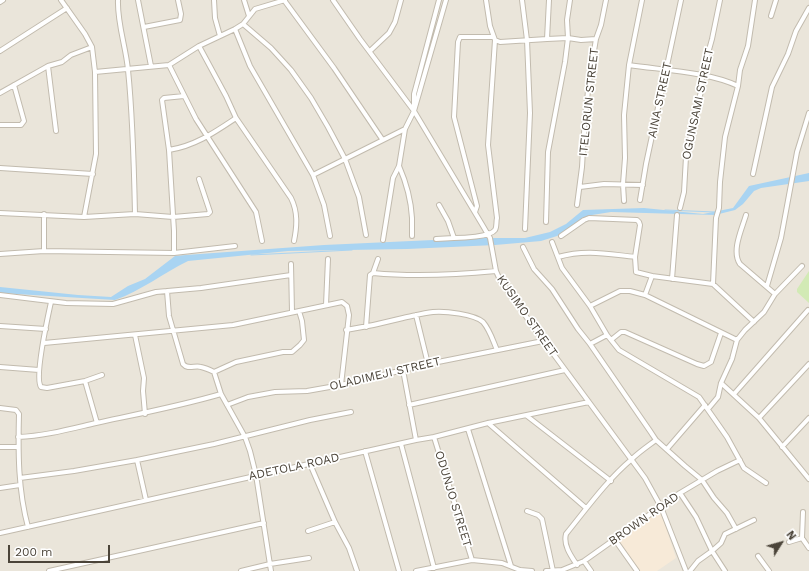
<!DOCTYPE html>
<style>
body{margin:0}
#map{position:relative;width:809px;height:571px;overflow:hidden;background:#f6f3ec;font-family:"Work Sans",sans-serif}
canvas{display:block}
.north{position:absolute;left:761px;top:523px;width:40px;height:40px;-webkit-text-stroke:3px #fff;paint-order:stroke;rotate:53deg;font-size:11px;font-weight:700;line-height:16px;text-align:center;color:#4b4439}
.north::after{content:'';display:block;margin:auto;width:14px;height:18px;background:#4b4439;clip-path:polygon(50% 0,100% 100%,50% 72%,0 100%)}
.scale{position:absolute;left:8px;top:545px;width:102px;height:18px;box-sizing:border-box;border:2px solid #4b4439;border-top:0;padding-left:5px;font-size:12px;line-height:14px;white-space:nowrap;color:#4b4439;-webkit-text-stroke:3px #fff;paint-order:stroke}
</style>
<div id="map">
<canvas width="809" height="571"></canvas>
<div class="north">N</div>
<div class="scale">200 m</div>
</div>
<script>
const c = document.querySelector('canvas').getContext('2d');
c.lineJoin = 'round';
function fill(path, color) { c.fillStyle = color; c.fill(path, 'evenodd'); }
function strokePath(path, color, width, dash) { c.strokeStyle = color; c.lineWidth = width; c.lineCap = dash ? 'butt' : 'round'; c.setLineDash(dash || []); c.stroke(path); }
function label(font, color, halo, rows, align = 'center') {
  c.font = font + ' "Work Sans",sans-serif'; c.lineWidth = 3.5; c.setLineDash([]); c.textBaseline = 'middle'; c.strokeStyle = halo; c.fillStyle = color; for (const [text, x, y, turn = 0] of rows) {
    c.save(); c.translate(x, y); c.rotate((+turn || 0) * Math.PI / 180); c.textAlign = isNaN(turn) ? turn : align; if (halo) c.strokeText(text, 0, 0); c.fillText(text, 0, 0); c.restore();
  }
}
const residential = new Path2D(`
 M0 0H809V571H0Z`);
const commercial = new Path2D(`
 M660 509 676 558 657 571H638L618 541Z`);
const green = new Path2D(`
 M809 271V303L797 292V289Z`);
const water = new Path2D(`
 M809 173V181L761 188 754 191 743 204 735 210 715 215 611 212 592 215 557 236 541 241 495 245 407 249 288 251 188 261C163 273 141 291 115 300L0 293V287L78 295 111 297 128 286 145 279 175 256 186 255 324 245 477 238H525L550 232 566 224 583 210 644 208 703 214 733 208 749 186Z`);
const stream = new Path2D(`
 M665 210 715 212
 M251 255 352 250`);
const minor = new Path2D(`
 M61 0 85 34 92 47 95 72 96 154 84 217
 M118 0C117 23 126 47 128 70 133 118 134 166 135 214
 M138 0 151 66
 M214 0 215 18 220 36
 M244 0 249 16
 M284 0 334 68 382 139
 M333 0 360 39 414 111 483 226 490 238 496 271 500 280 535 329 645 478 661 507 686 571
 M522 0 527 40 530 113 525 229
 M0 2 3 0
 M771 16 776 0
 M243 24 271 48 291 70 311 98 328 127 345 159 359 197 366 235
 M144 27 180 20 181 14 178 0
 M235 29 250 66 313 175 324 205 330 236
 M547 39 549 0
 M495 40 500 42 547 39 568 38 581 40 596 39
 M199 46 226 96 236 118 291 198C298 212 297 226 294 241
 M0 51 67 8
 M370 51 389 33 395 22 401 0
 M169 65 196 119 256 212 262 241
 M629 65C662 70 709 72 738 86
 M48 66 56 131
 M95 72 169 65 199 46 235 29 243 24 255 9 285 0
 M0 93 48 66 62 62 71 55 92 47
 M414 105V94L421 68 439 0
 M0 125H21L24 121 14 85
 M169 150C195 146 215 132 236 118
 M399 166C406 182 411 200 412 218 412 224 412 230 412 236
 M0 168 93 174
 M753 174 772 87 788 54 796 31 809 8
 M313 175 405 129
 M580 187 604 184 643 185
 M640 200 646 164 681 0
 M624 201 623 184 625 158 624 115 629 65 642 0
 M439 205 448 221 454 238C462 238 490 237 495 230 497 227 496 222 497 218L488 145 495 40 490 26 486 0
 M577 205 582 167 585 116 590 75 596 39 601 25 606 0
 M680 208 684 192 686 157 701 91 702 75 712 39 720 0
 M475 212 477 206 454 117 458 42 460 37H493
 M0 213 84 217 135 214 173 217 208 214 210 212 199 179
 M44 214V251
 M746 215C742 229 731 251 740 264L775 294
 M546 222 548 152 565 62 568 38 567 20 570 0
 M561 236 584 220 589 218 637 220 639 222 640 225 635 257 636 272 652 276 713 284 754 322
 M436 239 454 238
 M383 240 393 178 399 166 405 129 414 111 446 0
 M552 242 562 268 590 306 607 335 619 350 699 397 727 437 744 468 766 483
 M523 247 534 269 552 289 578 329 590 344 650 431 656 440 685 466 702 480 714 498 727 513 736 529
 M174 253V231L169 150 162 100 164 98 184 96
 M0 254 44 251 174 253 235 246
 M558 257C586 249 607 254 635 257
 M291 264 292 312
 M373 273C414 277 455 275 496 271
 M672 279 677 215
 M713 284 716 218 719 208 720 182 725 137 738 86 740 70 748 46 755 0
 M767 286 781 238 797 152 809 113
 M167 291 169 316 183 364C188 370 195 365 201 367 206 368 210 370 214 372
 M0 295 66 303 113 304 156 292 201 288 291 275
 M645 295 652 276
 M51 302C48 316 34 378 41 387L47 388 85 381 102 375
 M326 305 328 259
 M590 306 620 291H630L645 295 737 340
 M416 315 428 364
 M0 326 46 329
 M366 327 370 275 373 273 378 259
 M346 330C365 327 384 323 403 318 413 316 423 313 433 312 445 311 474 314 483 322 490 330 493 341 497 350
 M135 335 144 378 143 391 145 414
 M611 340 621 332H625L697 364 704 366 711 362 721 333
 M44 343 233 325 342 302 347 306 349 315 341 385
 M590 344 607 335
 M0 367 39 370
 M403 370 416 440
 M214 372 221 394 245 437 250 451 256 475 271 571
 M214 372 236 362 283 352H292L300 345 304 340 302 321 299 311
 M85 381 97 423
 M721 383 759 418 809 479
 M734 394 808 310
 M227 405 248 397 275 392 307 391 341 385 428 364 543 341
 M409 405 565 370
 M0 408 16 410 19 414C18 452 18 490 28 527
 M708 409 718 397 721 383 732 359 737 340 745 330 764 312 775 294 802 266
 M527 416 611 481
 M759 418 809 364
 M488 423 586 508
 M468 429 511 566
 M18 437C45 436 70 429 96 423 138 414 180 406 221 394
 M434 437 472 560
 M401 444 434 568
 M0 447H18
 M782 447 809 418
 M667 449 705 405
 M365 451 399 571
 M137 460 146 500
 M310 464 335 522 349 548 357 571
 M20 478 74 471 137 460 214 444 310 420 351 412
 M0 488 20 485
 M680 493 696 517 712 551 725 571
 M527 511 538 515 542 519 553 571
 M308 531 335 522
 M0 533 416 440 434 437 488 423 589 402
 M802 538 803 512
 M615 540 637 571
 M789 542 802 538 809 548
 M758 556 769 571
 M584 561 591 571
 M577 565C571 556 563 545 566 534 587 508 607 480 632 459 639 452 648 446 656 440
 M49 571 264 523
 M241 571 270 564 309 558
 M416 571 472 560 502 563 520 570 532 571
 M546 571 562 570 584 561 680 493 717 471 740 460
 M690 571 698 561 712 551 721 543 725 534 754 520`);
const streetNames = [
 ["AINA STREET",660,100,-78],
 ["ITELORUN STREET",589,102,-84],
 ["OGUNSAMI STREET",698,104,-78],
 ["KUSIMO STREET",527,316,55],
 ["OLADIMEJI STREET",385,374,-13],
 ["ADETOLA ROAD",294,467,-12],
 ["ODUNJO STREET",453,499,73],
 ["BROWN ROAD",644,519,-35]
];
fill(residential, '#eae5da');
fill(commercial, '#f7ead8');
fill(green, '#d2eab5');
fill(water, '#a9d4f2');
strokePath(stream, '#a9d4f2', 1);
strokePath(minor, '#c2bbae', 6);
strokePath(minor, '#fff', 4);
label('12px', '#4b4439', '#fff', streetNames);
</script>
